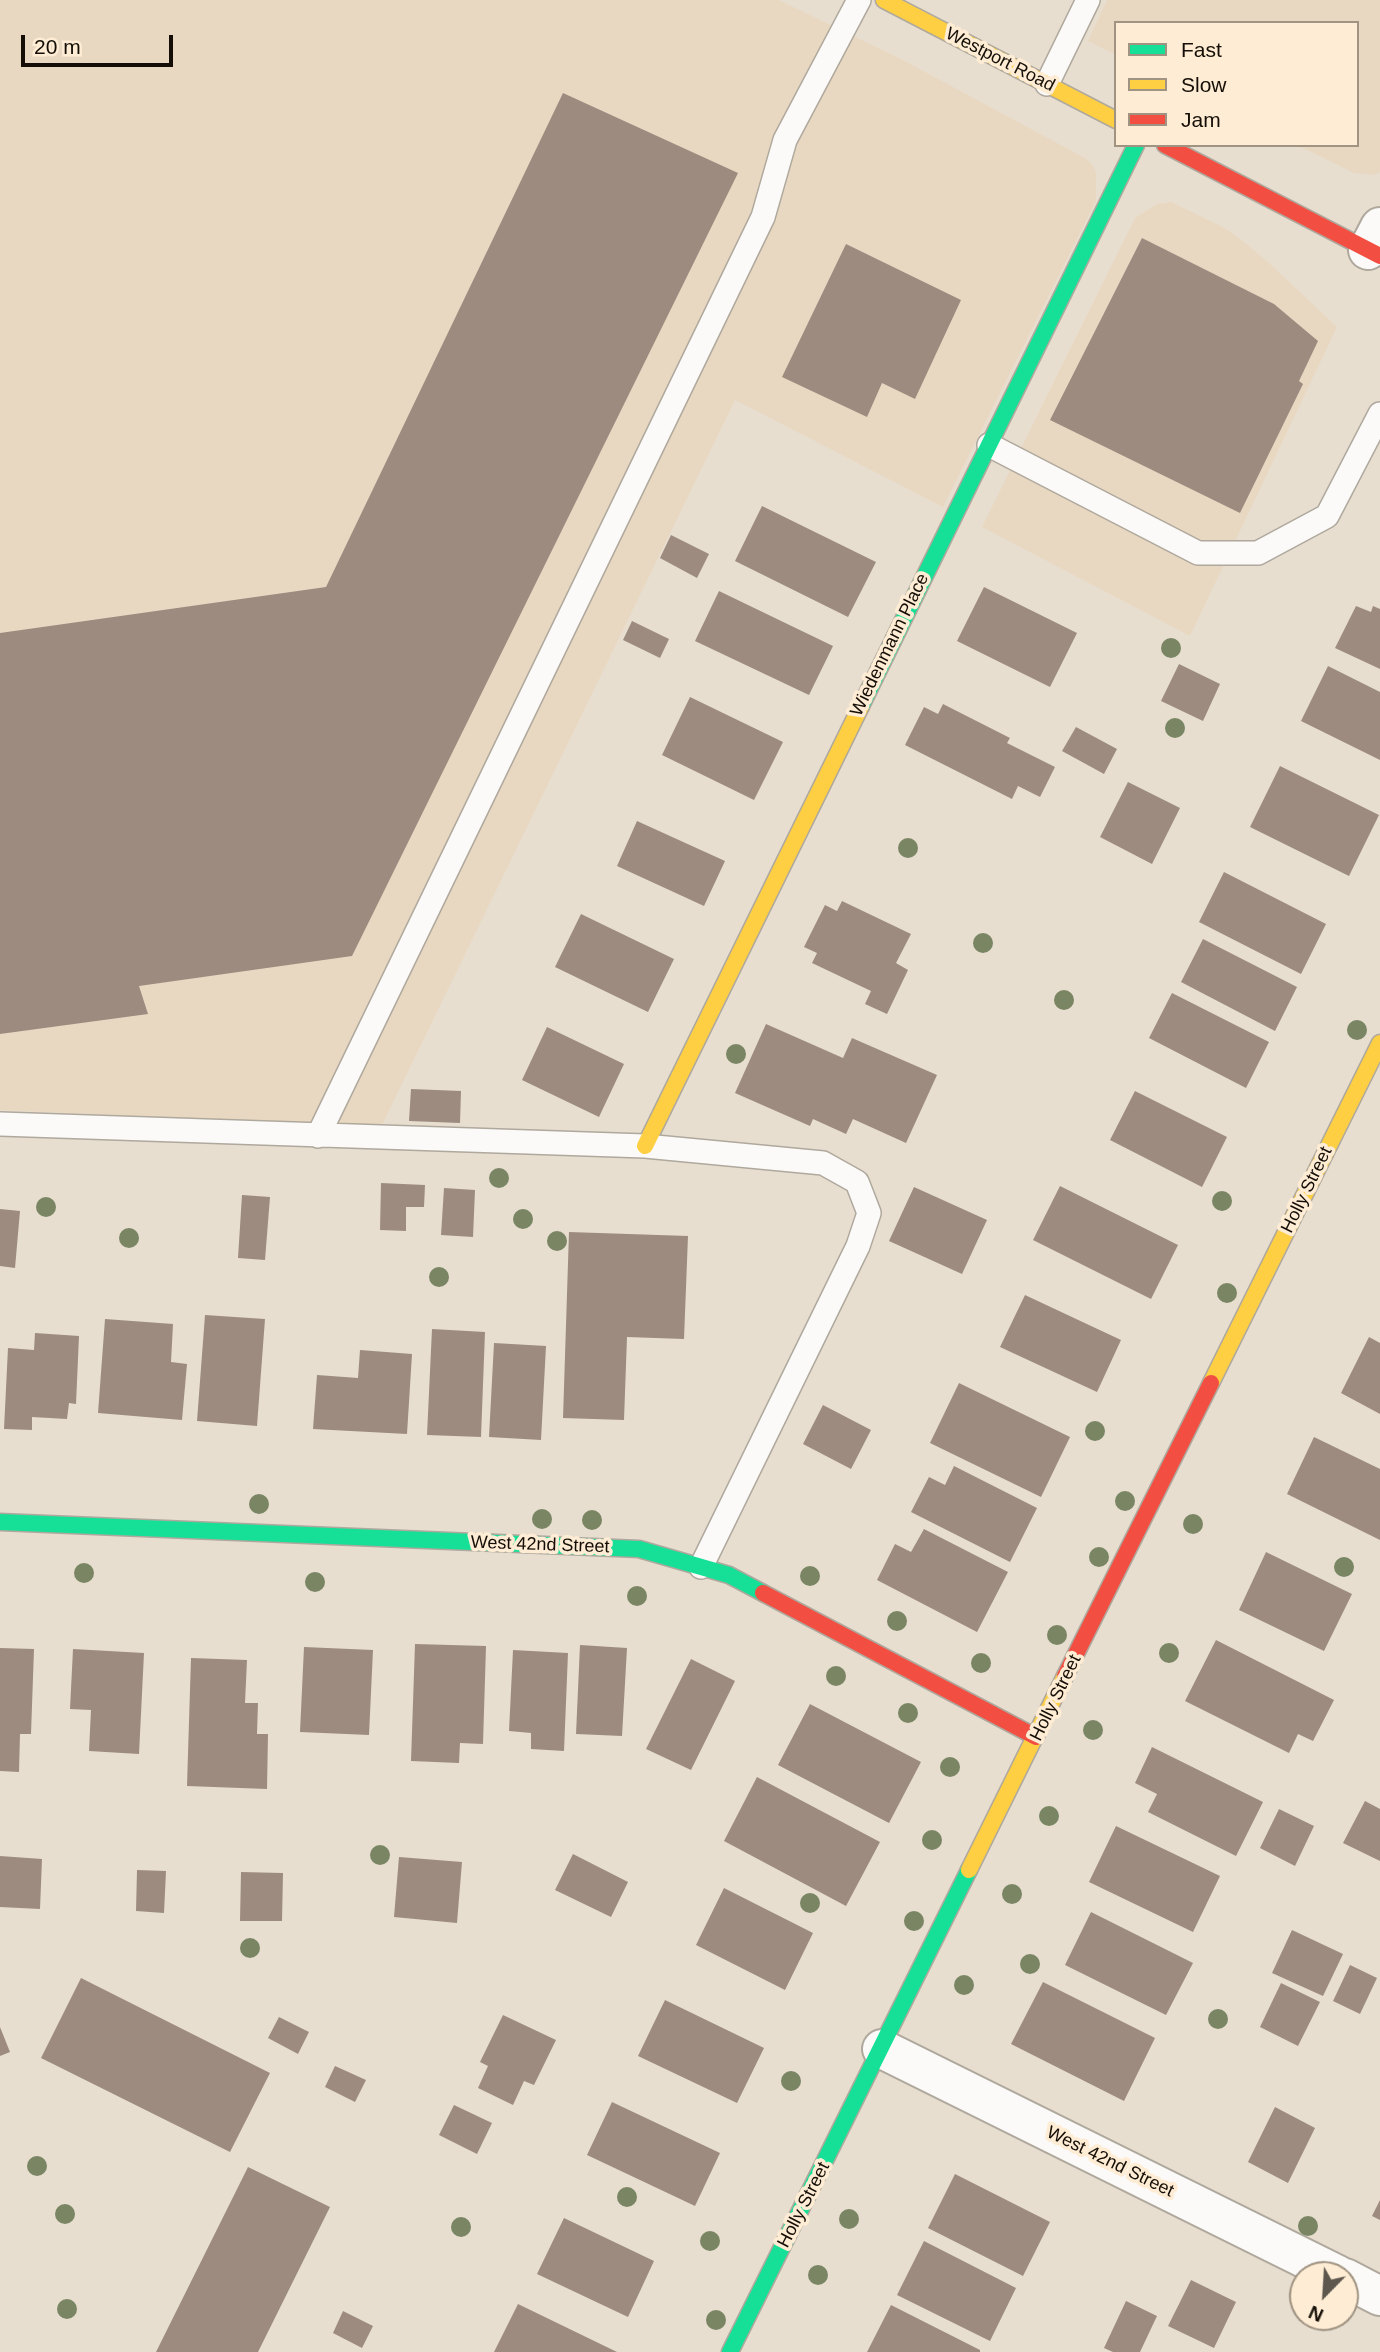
<!DOCTYPE html>
<style>
body{margin:0}
#map{position:relative;width:1380px;height:2352px;overflow:hidden;background:#e7ded0;font-family:Arial,sans-serif}
canvas{display:block}
.legend{position:absolute;left:1114px;top:21px;width:245px;height:126px;box-sizing:border-box;background:#feecd4;border:2px solid #a09382;margin:0;padding:9px 12px;list-style:none;font-size:21px;color:#140e06}
.legend li{display:flex;align-items:center;gap:14px;height:35px}
.legend b{width:35px;border:2px solid #a09382}
.north{position:absolute;left:1289px;top:2261px;width:70px;height:70px;box-sizing:border-box;background:#feecd4;border:2px solid #a09382;border-radius:50%;rotate:204deg;font-size:19px;font-weight:700;line-height:28px;text-align:center;color:#140e06}
.north::after{content:'';display:block;margin:auto;width:24px;height:32px;background:#5e574d;clip-path:polygon(50% 0,100% 100%,50% 72%,0 100%)}
.scale{position:absolute;left:21px;top:35px;width:152px;height:32px;box-sizing:border-box;border:4px solid #140e06;border-top:0;padding-left:9px;font-size:21px;line-height:24px;white-space:nowrap;color:#140e06;-webkit-text-stroke:5px #feecd4;paint-order:stroke}
</style>
<div id="map">
<canvas width="1380" height="2352"></canvas>
<ul class="legend">
<li><b style="height:9px;background:#16e098"></b>Fast</li>
<li><b style="height:9px;background:#ffcf43"></b>Slow</li>
<li><b style="height:9px;background:#f24e42"></b>Jam</li>
</ul>
<div class="north">N</div>
<div class="scale">20 m</div>
</div>
<script>
const c = document.querySelector('canvas').getContext('2d');
c.lineJoin = 'round';
function fill(path, color) { c.fillStyle = color; c.fill(path, 'evenodd'); }
function strokePath(path, color, width, dash) { c.strokeStyle = color; c.lineWidth = width; c.lineCap = dash ? 'butt' : 'round'; c.setLineDash(dash || []); c.stroke(path); }
function label(font, color, halo, rows, align = 'center') {
  c.font = font + ' Arial,sans-serif'; c.lineWidth = 7; c.setLineDash([]); c.textBaseline = 'middle'; c.strokeStyle = halo; c.fillStyle = color; for (const [text, x, y, turn = 0] of rows) {
    c.save(); c.translate(x, y); c.rotate((+turn || 0) * Math.PI / 180); c.textAlign = isNaN(turn) ? turn : align; if (halo) c.strokeText(text, 0, 0); c.fillText(text, 0, 0); c.restore();
  }
}
const built = new Path2D(`
 M0 0H779L901 59 1085 158 1092 164 1096 172V201L943 507 735 400 381 1127 0 1110Z
 M1107 0H1380V172L1375 175 1354 173 1297 145H1357V23H1116V55L1088 41Z
 M1171 202 1223 227 1239 238 1267 261 1337 327 1190 636 982 527 1135 218 1157 204Z`);
const building = new Path2D(`
 M563 93 738 173 352 956 139 986 148 1014 0 1034V633L326 587Z
 M1142 238 1274 304 1318 341 1299 381 1303 384 1240 513 1050 420Z
 M846 244 961 300 915 399 882 383 867 417 782 377Z
 M762 506 876 562 848 617 735 561Z
 M671 535 709 554 697 578 660 558Z
 M984 587 1077 633 1050 687 957 641Z
 M719 591 833 646 809 695 695 641Z
 M1356 606 1371 612 1373 606 1380 609V669L1335 648Z
 M632 621 669 639 660 658 623 640Z
 M1179 664 1220 684 1203 721 1161 701Z
 M1328 666 1380 692V760L1301 721Z
 M690 697 783 742 754 800 662 755Z
 M943 704 1010 738 1007 743 1055 767 1040 797 1018 786 1012 799 905 745 924 707 938 714Z
 M1076 727 1117 749 1104 774 1062 751Z
 M1280 766 1379 815 1349 876 1250 827Z
 M1128 782 1180 808 1152 864 1100 837Z
 M637 821 725 861 704 906 617 866Z
 M1224 872 1326 924 1301 974 1199 922Z
 M842 901 911 934 896 963 908 970 887 1014 865 1004 871 991 812 963 817 953 804 947 825 905 837 911Z
 M581 914 674 959 648 1012 555 967Z
 M1203 939 1297 987 1275 1031 1181 982Z
 M1172 993 1269 1042 1246 1088 1149 1038Z
 M766 1024 843 1058 852 1038 937 1075 906 1143 853 1119 846 1134 813 1119 810 1126 735 1093Z
 M547 1027 624 1064 599 1117 522 1080Z
 M411 1089 461 1091 460 1123 409 1121Z
 M1135 1091 1227 1137 1202 1187 1110 1140Z
 M381 1183 425 1185 424 1207H406V1231L380 1230Z
 M1060 1186 1178 1245 1151 1299 1033 1240Z
 M914 1187 987 1220 962 1274 889 1241Z
 M444 1188 475 1190 473 1237 441 1235Z
 M242 1195 270 1197 265 1260 238 1258Z
 M0 1209 20 1211 15 1268 0 1266Z
 M569 1232 688 1236 684 1339 627 1337 624 1420 563 1418Z
 M1025 1295 1121 1340 1097 1392 1000 1347Z
 M205 1315 265 1319 257 1426 197 1421Z
 M105 1319 173 1324 171 1362 187 1364 182 1420 98 1413Z
 M432 1329 485 1332 481 1437 427 1435Z
 M35 1333 79 1336 76 1404 69 1403 67 1419 32 1417V1430L4 1429 8 1348 34 1350Z
 M1369 1337 1380 1343V1414L1341 1393Z
 M494 1343 546 1346 541 1440 489 1437Z
 M360 1350 412 1354 407 1434 313 1429 317 1375 358 1378Z
 M959 1383 1070 1437 1041 1497 930 1443Z
 M823 1405 871 1430 851 1469 803 1444Z
 M1314 1437 1380 1469V1540L1287 1494Z
 M954 1466 1037 1508 1010 1562 911 1512 929 1477 945 1485Z
 M924 1529 1008 1572 977 1632 877 1580 895 1544 911 1552Z
 M1266 1552 1352 1594 1324 1651 1239 1610Z
 M1216 1640 1334 1700 1313 1741 1298 1734 1289 1753 1185 1701Z
 M415 1644 486 1646 483 1744 460 1743 459 1763 411 1761Z
 M580 1645 627 1648 622 1736 576 1734Z
 M304 1647 373 1650 369 1735 300 1732Z
 M0 1648 34 1649 31 1734H20L19 1772 0 1771Z
 M73 1649 144 1653 139 1754 89 1751 91 1710 70 1709Z
 M513 1650 568 1653 564 1751 531 1749V1733L509 1731Z
 M191 1658 247 1660 245 1703H258L257 1734H268L267 1789 187 1786Z
 M691 1659 735 1681 691 1770 646 1749Z
 M810 1704 921 1762 889 1823 778 1765Z
 M1152 1747 1263 1802 1236 1856 1148 1812 1157 1794 1135 1783Z
 M757 1777 880 1842 846 1906 724 1841Z
 M1365 1801 1380 1809V1861L1343 1843Z
 M1279 1809 1314 1826 1295 1866 1260 1848Z
 M1116 1826 1220 1876 1193 1932 1089 1882Z
 M573 1854 628 1882 611 1917 555 1890Z
 M0 1856 42 1859 40 1909 0 1907Z
 M399 1857 462 1862 457 1923 394 1917Z
 M137 1870 166 1871 164 1913 136 1911Z
 M241 1872 283 1873 282 1921H240Z
 M724 1888 813 1933 785 1990 696 1945Z
 M1091 1912 1193 1963 1166 2015 1065 1965Z
 M1292 1930 1343 1954 1323 1996 1272 1973Z
 M1350 1965 1377 1978 1360 2014 1333 2001Z
 M81 1978 270 2073 230 2152 41 2058Z
 M1043 1982 1155 2038 1124 2101 1011 2044Z
 M1281 1983 1320 2002 1298 2046 1260 2027Z
 M665 2000 764 2048 737 2103 638 2056Z
 M503 2015 556 2040 534 2085 524 2081 513 2105 478 2088 488 2066 480 2062Z
 M279 2017 309 2032 298 2054 268 2038Z
 M0 2027 10 2052 0 2056Z
 M335 2066 366 2080 355 2102 325 2087Z
 M612 2102 720 2153 695 2206 587 2155Z
 M454 2105 492 2123 477 2154 439 2135Z
 M1275 2107 1315 2128 1288 2183 1248 2162Z
 M248 2167 330 2207 258 2352H156Z
 M955 2174 1050 2222 1023 2276 928 2228Z
 M1380 2200V2220L1372 2216Z
 M564 2218 654 2261 628 2317 537 2274Z
 M924 2241 1016 2288 990 2341 897 2295Z
 M1191 2280 1236 2302 1214 2348 1168 2326Z
 M1126 2301 1157 2316 1140 2352H1113L1104 2348Z
 M518 2304 617 2352H494Z
 M891 2305 980 2350V2352H867Z
 M343 2311 373 2326 362 2348 333 2333Z`);
const lane = new Path2D(`
 M1047 84 1088 0
 M989 445 1198 553H1258L1327 516 1380 414
 M0 1124 645 1146 823 1163 857 1182 869 1213 858 1246 701 1567
 M318 1136 763 217 785 140 859 0`);
const street = new Path2D(`
 M1368 250 1380 227
 M882 2049 1338 2275
 M1345 2278 1380 2296`);
const fast = new Path2D(`
 M861 706 1136 145
 M0 1522 639 1549 729 1575 763 1593
 M730 2352 969 1870`);
const slow = new Path2D(`
 M884 0 1116 120
 M645 1146 861 706
 M1211 1383 1380 1043
 M969 1870 1065 1676`);
const jam = new Path2D(`
 M1165 145 1380 256
 M763 1593 1036 1737
 M1065 1676 1211 1383`);
const trees = [
 [1171,648],
 [1175,728],
 [908,848],
 [983,943],
 [1064,1000],
 [1357,1030],
 [736,1054],
 [499,1178],
 [1222,1201],
 [46,1207],
 [523,1219],
 [129,1238],
 [557,1241],
 [439,1277],
 [1227,1293],
 [1095,1431],
 [1125,1501],
 [259,1504],
 [542,1519],
 [592,1520],
 [1193,1524],
 [1099,1557],
 [1344,1567],
 [84,1573],
 [810,1576],
 [315,1582],
 [637,1596],
 [897,1621],
 [1057,1635],
 [1169,1653],
 [981,1663],
 [836,1676],
 [908,1713],
 [1093,1730],
 [950,1767],
 [1049,1816],
 [932,1840],
 [380,1855],
 [1012,1894],
 [810,1903],
 [914,1921],
 [250,1948],
 [1030,1964],
 [964,1985],
 [1218,2019],
 [791,2081],
 [37,2166],
 [627,2197],
 [65,2214],
 [849,2219],
 [1308,2226],
 [461,2227],
 [710,2241],
 [818,2275],
 [67,2309],
 [716,2320]
];
const streetNames = [
 ["Westport Road",1000,60,27],
 ["Wiedenmann Place",890,645,-64],
 ["Holly Street",1307,1190,-64],
 ["West 42nd Street",540,1545,2],
 ["Holly Street",1056,1698,-64],
 ["West 42nd Street",1110,2162,26],
 ["Holly Street",804,2205,-63]
];
fill(built, '#e9d8c1');
fill(building, '#9d8b80');
strokePath(lane, '#afa89d', 26);
strokePath(street, '#afa89d', 42);
strokePath(fast, '#afa89d', 19);
strokePath(slow, '#afa89d', 19);
strokePath(jam, '#afa89d', 19);
strokePath(lane, '#fbfaf8', 23);
strokePath(street, '#fbfaf8', 38);
strokePath(fast, '#16e098', 16);
strokePath(slow, '#ffcf43', 16);
strokePath(jam, '#f24e42', 16);
c.fillStyle = '#7a8563';
for (const [x, y] of trees) { c.beginPath(); c.arc(x, y, 10, 0, 2 * Math.PI); c.fill(); }
label('18px', '#140e06', '#feecd4', streetNames);
</script>
